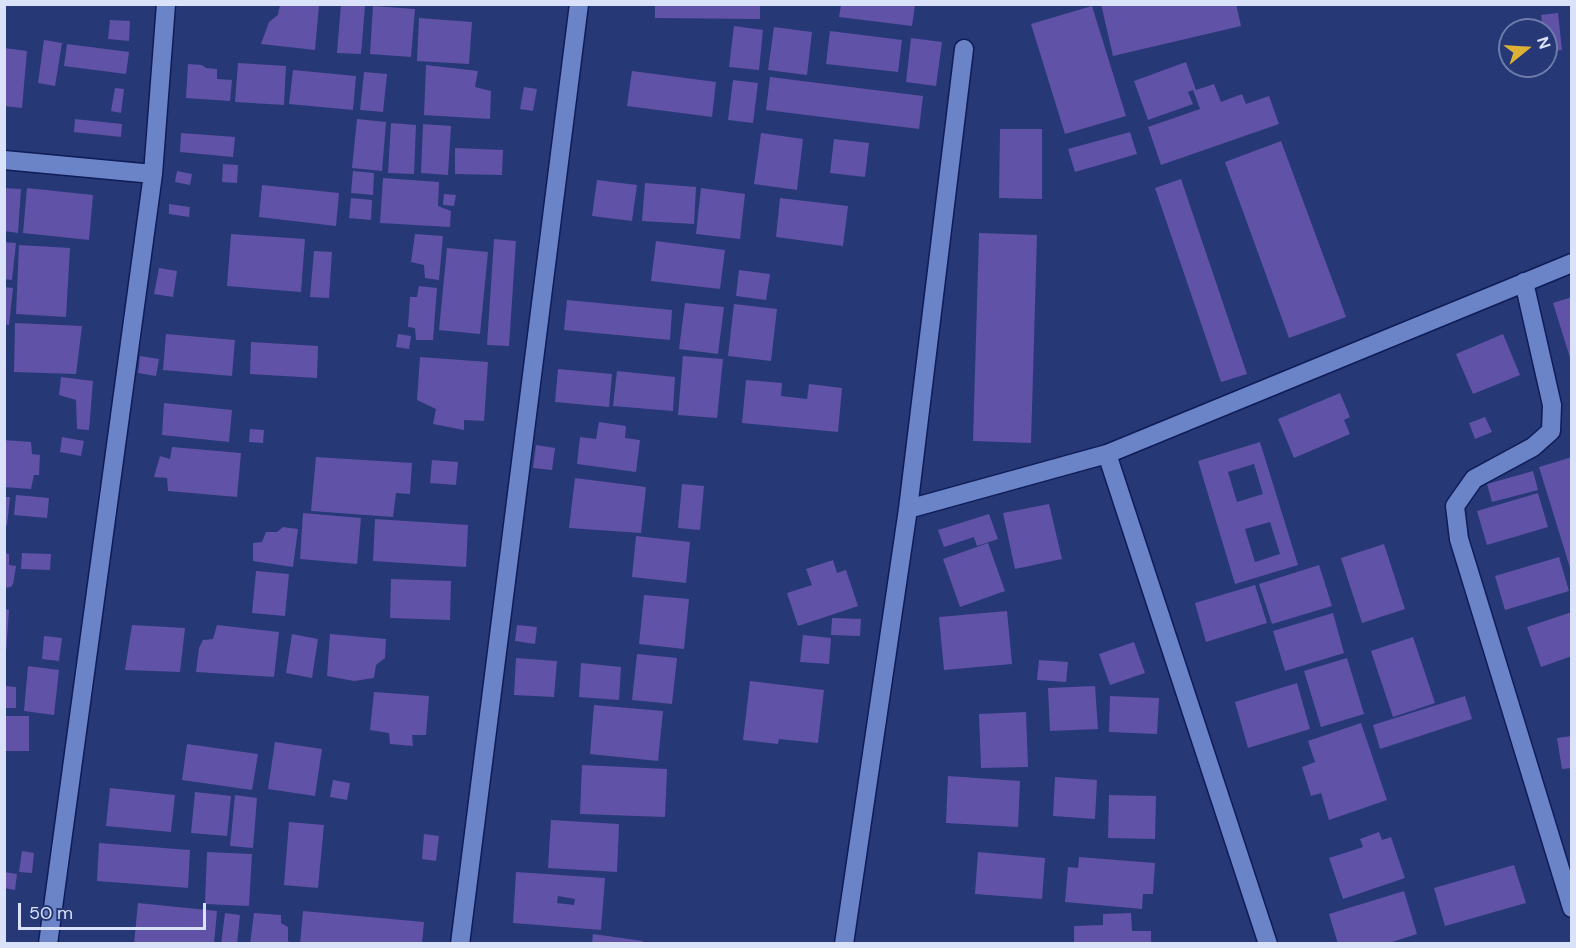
<!DOCTYPE html>
<style>
body{margin:0}
#map{position:relative;width:1576px;height:948px;overflow:hidden;background:#263875;font-family:"DM Sans",sans-serif}
canvas{display:block}
.frame{position:absolute;inset:0;border:6px solid #d9e2f9;pointer-events:none}
.north{position:absolute;left:1498px;top:18px;width:60px;height:60px;box-sizing:border-box;background:#263875;border:2px solid #6e7caa;border-radius:50%;rotate:72deg;font-size:16px;font-weight:700;line-height:24px;text-align:center;color:#d9e2f9}
.north::after{content:'';display:block;margin:auto;width:21px;height:27px;background:#ddb133;clip-path:polygon(50% 0,100% 100%,50% 72%,0 100%)}
.scale{position:absolute;left:18px;top:903px;width:188px;height:27px;box-sizing:border-box;border:3px solid #d9e2f9;border-top:0;padding-left:8px;font-size:18px;line-height:21px;white-space:nowrap;color:#d9e2f9;-webkit-text-stroke:4px #263875;paint-order:stroke}
</style>
<div id="map">
<canvas width="1576" height="948"></canvas>
<div class="frame"></div>
<div class="north">N</div>
<div class="scale">50 m</div>
</div>
<script>
const c = document.querySelector('canvas').getContext('2d');
c.lineJoin = 'round';
function fill(path, color) { c.fillStyle = color; c.fill(path, 'evenodd'); }
function strokePath(path, color, width, dash) { c.strokeStyle = color; c.lineWidth = width; c.lineCap = dash ? 'butt' : 'round'; c.setLineDash(dash || []); c.stroke(path); }
const building = new Path2D(`
 M280 4 319 5 315 50 261 44 269 22 278 15Z
 M341 4 365 6 361 54 337 53Z
 M655 4H760V19L655 18Z
 M1101 4H1236L1241 26 1113 56Z
 M841 5H915L912 26 839 17Z
 M373 6 415 9 411 57 370 54Z
 M1092 6 1126 116 1065 134 1031 24Z
 M1558 13 1562 50 1546 52V30H1543L1541 15Z
 M419 18 472 22 469 64 417 61Z
 M110 20 130 21 129 41 108 39Z
 M734 26 763 30 759 70 729 67Z
 M774 27 812 32 807 75 768 70Z
 M830 31 902 40 898 72 826 64Z
 M911 38 942 42 936 86 906 82Z
 M44 40 62 43 55 86 38 83Z
 M67 44 129 52 126 74 64 66Z
 M4 48 27 51 22 108 4 106Z
 M1186 62 1196 90 1214 84 1221 102 1242 94 1246 104 1269 96 1279 124 1161 165 1148 127 1200 109 1193 90 1188 92 1193 104 1148 120 1134 81Z
 M238 63 286 66 284 105 235 102Z
 M188 64 202 65 206 68 217 69V79L232 80 230 101 186 98Z
 M426 65 478 71 475 87 491 91 490 119 424 115Z
 M293 70 356 76 353 110 289 104Z
 M632 71 716 82 712 117 627 106Z
 M364 72 387 74 383 112 360 110Z
 M770 77 923 96 919 129 766 110Z
 M733 80 758 83 753 123 728 120Z
 M524 87 537 89 533 111 520 109Z
 M115 88 124 89 121 113 111 111Z
 M75 119 122 124 121 137 74 132Z
 M357 119 386 122 382 171 352 168Z
 M391 123 416 125 414 174 388 173Z
 M423 124 451 126 448 175 421 173Z
 M1000 129H1042V199L999 198Z
 M1130 132 1137 154 1075 172 1068 149Z
 M181 133 235 137 233 157 180 152Z
 M761 133 803 139 797 190 754 184Z
 M834 139 869 143 865 177 830 173Z
 M1281 141 1346 317 1289 338 1225 162Z
 M455 148 503 150 502 175 455 174Z
 M223 164 238 165 237 183 222 182Z
 M177 171 192 174 190 185 175 182Z
 M353 171 374 173 373 195 351 193Z
 M383 178 439 182 438 206 451 211 450 227 380 223Z
 M1181 179 1247 374 1221 382 1155 188Z
 M597 180 637 185 632 221 592 216Z
 M645 183 696 187 694 224 642 221Z
 M262 185 339 193 336 226 259 217Z
 M4 188 21 189 18 233 4 231Z
 M27 188 93 195 89 240 23 233Z
 M701 188 745 194 740 239 696 234Z
 M444 194 456 195 454 206 443 205Z
 M351 198 372 200 371 220 349 218Z
 M780 198 848 206 843 246 776 237Z
 M169 204 190 207 189 217 169 214Z
 M979 233 1037 235 1031 443 973 441Z
 M231 234 305 239 301 292 227 286Z
 M415 234 443 236 439 280 425 278 424 265 411 262Z
 M494 239 516 241 509 346 487 345Z
 M656 241 725 250 720 289 651 281Z
 M4 242 16 243 12 280 4 279Z
 M19 245 70 248 66 317 16 314Z
 M447 248 488 252 480 334 439 330Z
 M314 251 332 252 329 298 310 297Z
 M159 268 177 271 173 297 154 294Z
 M739 270 770 274 766 300 736 296Z
 M419 286 437 288 433 340H416L415 328 408 327 410 297H417Z
 M4 287 13 288 9 325 4 324Z
 M1572 297V361H1571L1553 303Z
 M567 300 672 310 670 340 564 330Z
 M685 303 724 307 718 354 679 349Z
 M734 304 777 309 771 361 728 356Z
 M15 323 82 326 76 374 14 372Z
 M166 334 235 340 232 376 163 370Z
 M398 334 411 336 409 349 396 347Z
 M1503 334 1520 375 1473 394 1456 354Z
 M251 342 318 346 317 378 250 374Z
 M140 356 159 359 156 376 138 373Z
 M683 356 723 359 717 418 678 415Z
 M420 357 488 362 484 421 464 420V430L433 424 436 409 417 400Z
 M558 369 612 374 609 407 555 402Z
 M617 371 675 377 673 411 613 406Z
 M61 377 93 381 89 430 77 429 76 400 59 395Z
 M746 380 782 383 781 396 807 399 809 384 842 388 838 432 742 423Z
 M1340 393 1350 417 1344 420 1350 434 1294 458 1278 419Z
 M164 403 232 410 229 442 162 435Z
 M1485 417 1492 432 1475 439 1469 423Z
 M599 422 626 426 625 438 640 440 636 472 577 464 580 437 596 439Z
 M250 429 264 430 263 443 249 442Z
 M62 437 84 441 81 456 60 452Z
 M4 440 31 442 32 454 40 455 39 475H34L31 489 4 487Z
 M1260 442 1298 565 1235 584 1198 461ZM1254 464 1263 494 1237 502 1228 472ZM1270 522 1280 554 1255 562 1245 529Z
 M536 445 555 448 552 470 533 468Z
 M172 447 241 453 237 497 168 491 167 478 154 477 160 456 170 459Z
 M316 457 412 463 410 494 396 493 393 517 311 511Z
 M1572 457V571H1571L1539 467Z
 M432 460 458 462 456 485 430 483Z
 M1533 471 1538 490 1492 502 1487 484Z
 M575 478 646 487 641 533 569 528Z
 M682 484 704 486 700 530 678 528Z
 M1538 493 1548 527 1487 545 1477 511Z
 M16 495 49 498 47 518 14 515Z
 M4 497H10L7 525 4 526Z
 M1049 504 1062 559 1015 569 1003 513Z
 M303 513 361 518 357 564 300 559Z
 M989 514 998 539 977 546 974 537 944 547 938 530Z
 M375 519 468 525 466 567 373 561Z
 M283 527 298 529 293 567 253 561V543L262 542 266 532H277Z
 M636 536 690 542 686 583 632 577Z
 M988 543 1005 591 960 607 943 559Z
 M1384 544 1405 609 1362 623 1341 558Z
 M4 553 9 554V565L16 566 13 584 11 587 4 588Z
 M22 553 51 554 50 570 21 569Z
 M1559 557 1569 591 1505 610 1495 576Z
 M833 560 837 573 846 570 858 606 798 626 787 593 812 585 806 569Z
 M1319 565 1332 606 1272 624 1259 584Z
 M256 571 289 574 285 616 252 613Z
 M391 579 451 581 450 620 390 618Z
 M1255 585 1267 623 1206 642 1195 603Z
 M644 595 689 599 684 649 639 644Z
 M5 609 9 610 6 652H5Z
 M1007 611 1012 664 944 670 939 617Z
 M1572 612V656L1541 667 1527 627Z
 M1333 613 1344 653 1285 671 1273 631Z
 M832 618 861 619 860 636 831 635Z
 M132 625 185 628 180 672 125 670Z
 M217 625 279 632 274 677 196 672 199 648 203 640 213 639Z
 M517 625 537 627 535 644 515 641Z
 M292 634 318 639 312 678 286 673Z
 M330 634 386 639 385 658 376 665 374 678 354 681 327 676Z
 M803 635 831 638 829 664 800 662Z
 M44 636 62 638 59 661 42 659Z
 M1413 637 1435 703 1393 717 1371 651Z
 M1134 642 1145 673 1110 685 1099 654Z
 M637 654 677 658 672 704 632 700Z
 M516 658 557 661 554 697 514 695Z
 M1347 658 1364 714 1321 727 1304 671Z
 M1039 660 1068 662 1066 682 1037 680Z
 M581 663 621 667 619 700 579 697Z
 M28 666 59 670 54 715 24 711Z
 M750 681 824 690 818 743 779 739 778 744 743 740Z
 M1297 683 1310 729 1248 748 1235 702Z
 M5 686 16 687V708H5Z
 M1095 686 1098 729 1050 731 1048 688Z
 M374 692 429 696 426 735H412L413 746 390 744 389 733 370 730Z
 M1110 696 1159 698 1157 734 1109 732Z
 M1465 696 1472 719 1380 749 1373 725Z
 M594 705 663 711 658 761 590 754Z
 M1026 712 1028 767 981 768 979 714Z
 M4 716H29V751H4Z
 M1361 723 1387 800 1329 820 1321 793 1311 796 1302 767 1315 762 1308 741Z
 M1572 736V768L1562 769 1557 738Z
 M275 742 322 749 315 796 268 789Z
 M187 744 258 754 252 790 182 780Z
 M582 765 667 769 665 817 580 814Z
 M948 776 1020 781 1018 827 946 823Z
 M1055 777 1097 780 1095 819 1053 816Z
 M333 780 350 783 347 800 330 797Z
 M110 788 175 795 171 832 106 826Z
 M195 792 231 796 227 836 191 833Z
 M235 795 257 798 253 848 230 846Z
 M1109 795 1156 796 1155 839 1108 838Z
 M551 820 619 824 617 872 548 868Z
 M289 822 324 825 318 888 284 885Z
 M1379 832 1382 840 1391 837 1405 878 1343 899 1329 858 1363 847 1360 839Z
 M424 834 439 836 436 861 422 859Z
 M99 843 190 850 188 888 97 881Z
 M22 851 34 853 32 873 19 872Z
 M207 852 252 854 249 906 205 904Z
 M978 852 1045 858 1042 899 975 894Z
 M1079 857 1155 863 1153 894H1143L1142 909 1065 902 1068 867 1078 868Z
 M1514 865 1526 903 1445 926 1434 888Z
 M4 872 17 874 15 890 4 888Z
 M516 872 605 878 601 930 513 923ZM558 896 575 899 574 905 557 903Z
 M1404 891 1417 934 1386 944H1338L1329 914Z
 M138 903 217 911 214 944H134Z
 M303 911 424 922 422 944H300Z
 M225 913 240 915 237 944H221Z
 M254 913 281 915V923L288 927V941L293 944H250Z
 M1131 913 1132 931H1151V944H1074V926L1103 925V914Z
 M593 934 643 941V944H592Z`);
const street = new Path2D(`
 M4 160 153 174
 M1524 282 1552 405 1551 431 1533 447 1474 479 1455 506 1459 539 1572 908
 M908 509 1107 454
 M48 944 153 174 166 4
 M460 944 579 4
 M844 944 908 509 964 49
 M1268 944 1107 454 1572 263`);
fill(building, '#6052a7');
strokePath(street, '#0f1c57', 21);
strokePath(street, '#6b84c8', 18);
</script>
